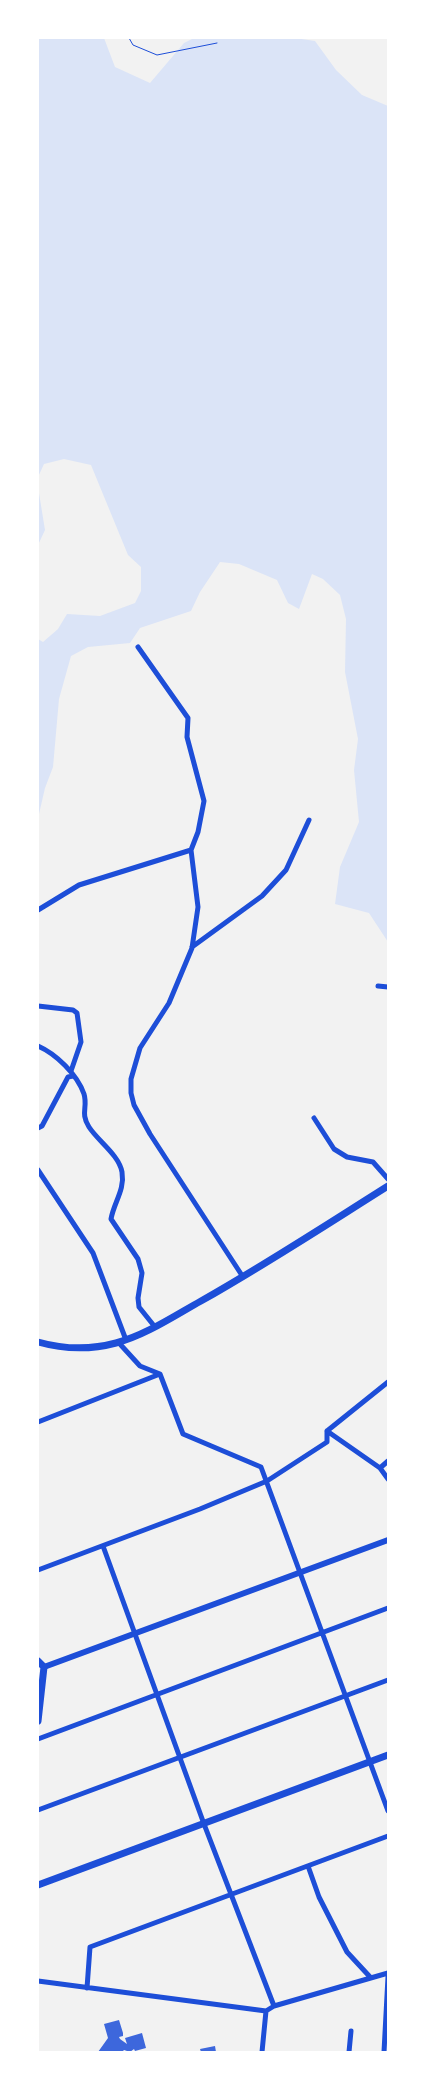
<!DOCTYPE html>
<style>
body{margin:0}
#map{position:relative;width:426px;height:2090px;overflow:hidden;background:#f2f2f2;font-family:"IBM Plex Serif",serif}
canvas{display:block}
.frame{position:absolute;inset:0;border:39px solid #fff;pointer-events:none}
</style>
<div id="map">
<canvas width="426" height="2090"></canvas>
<div class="frame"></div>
</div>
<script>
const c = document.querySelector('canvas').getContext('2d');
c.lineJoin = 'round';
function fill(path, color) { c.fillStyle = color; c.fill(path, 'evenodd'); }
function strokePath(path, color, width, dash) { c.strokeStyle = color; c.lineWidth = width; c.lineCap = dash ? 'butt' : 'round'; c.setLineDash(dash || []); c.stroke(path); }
const green = new Path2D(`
 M38 38H104L115 67 150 83 184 43 194 38H295L315 41 336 70 362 95 388 106V942L369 913 335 904 340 867 359 822 354 770 358 739 345 672 346 619 340 595 323 579 312 574 299 609 288 603 277 580 239 564 220 562 200 592 191 611 140 628 130 643 88 647 71 656 59 699 53 767 45 788 39 814 38 868V639L43 642 58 629 67 614 100 616 135 603 141 591V567L128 555 91 465 64 459 44 464 38 477Z
 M38 487 45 530 38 545Z`);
const building = new Path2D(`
 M119 2020 123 2033V2036L119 2037 120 2039 127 2044 125 2038 142 2033 146 2048 135 2051 134 2049 130 2052 124 2050 122 2052H98L108 2038 104 2024Z
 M215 2046 216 2052H201L200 2049Z`);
const path = new Path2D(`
 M129 38 133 45 157 55 217 43`);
const minor = new Path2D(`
 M138 647 188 718 187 737 204 801 198 832 191 850 198 907 192 948 169 1003 140 1048 131 1079V1093L134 1105 150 1134 243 1277
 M38 910 79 885 191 850
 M192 947 262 896 286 870 309 820
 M378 986 388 987
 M38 1006 73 1010 77 1013 81 1042 71 1071
 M38 1046C56 1054 77 1074 84 1094 88 1107 80 1113 89 1127 98 1141 119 1155 122 1172 125 1190 114 1202 111 1219L138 1259 142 1273 138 1298 139 1307 155 1327
 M314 1118 334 1149 347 1157 373 1162 388 1179
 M38 1128 42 1126 68 1077 73 1076
 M38 1170 93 1253 126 1340
 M119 1343 140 1366 160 1374 183 1434 261 1467 388 1811
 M38 1422 160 1374
 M327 1431 380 1468 388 1479
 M380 1468 388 1461
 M103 1546 204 1824 274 2006
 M38 1570 200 1509 267 1481 327 1442V1431L388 1382
 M38 1739 388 1608
 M38 1810 388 1680
 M308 1866 319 1897 347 1952 371 1978
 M38 1981 266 2011 274 2006 388 1973
 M87 1988 90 1947 388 1836
 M262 2052 266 2011
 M349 2052 351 2031
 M384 2052 388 1977`);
const tertiary = new Path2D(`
 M44 1667 388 1540`);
const secondary = new Path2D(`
 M38 1342C63 1349 90 1350 116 1343 146 1335 174 1316 201 1301 265 1265 326 1225 388 1186
 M38 1661 44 1667 38 1721
 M38 1885 388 1755`);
fill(green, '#dbe4f7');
fill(building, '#3d67dc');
strokePath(path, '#1d4ed8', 1);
strokePath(minor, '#1d4ed8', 5);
strokePath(tertiary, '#1d4ed8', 6);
strokePath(secondary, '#1d4ed8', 7);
</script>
